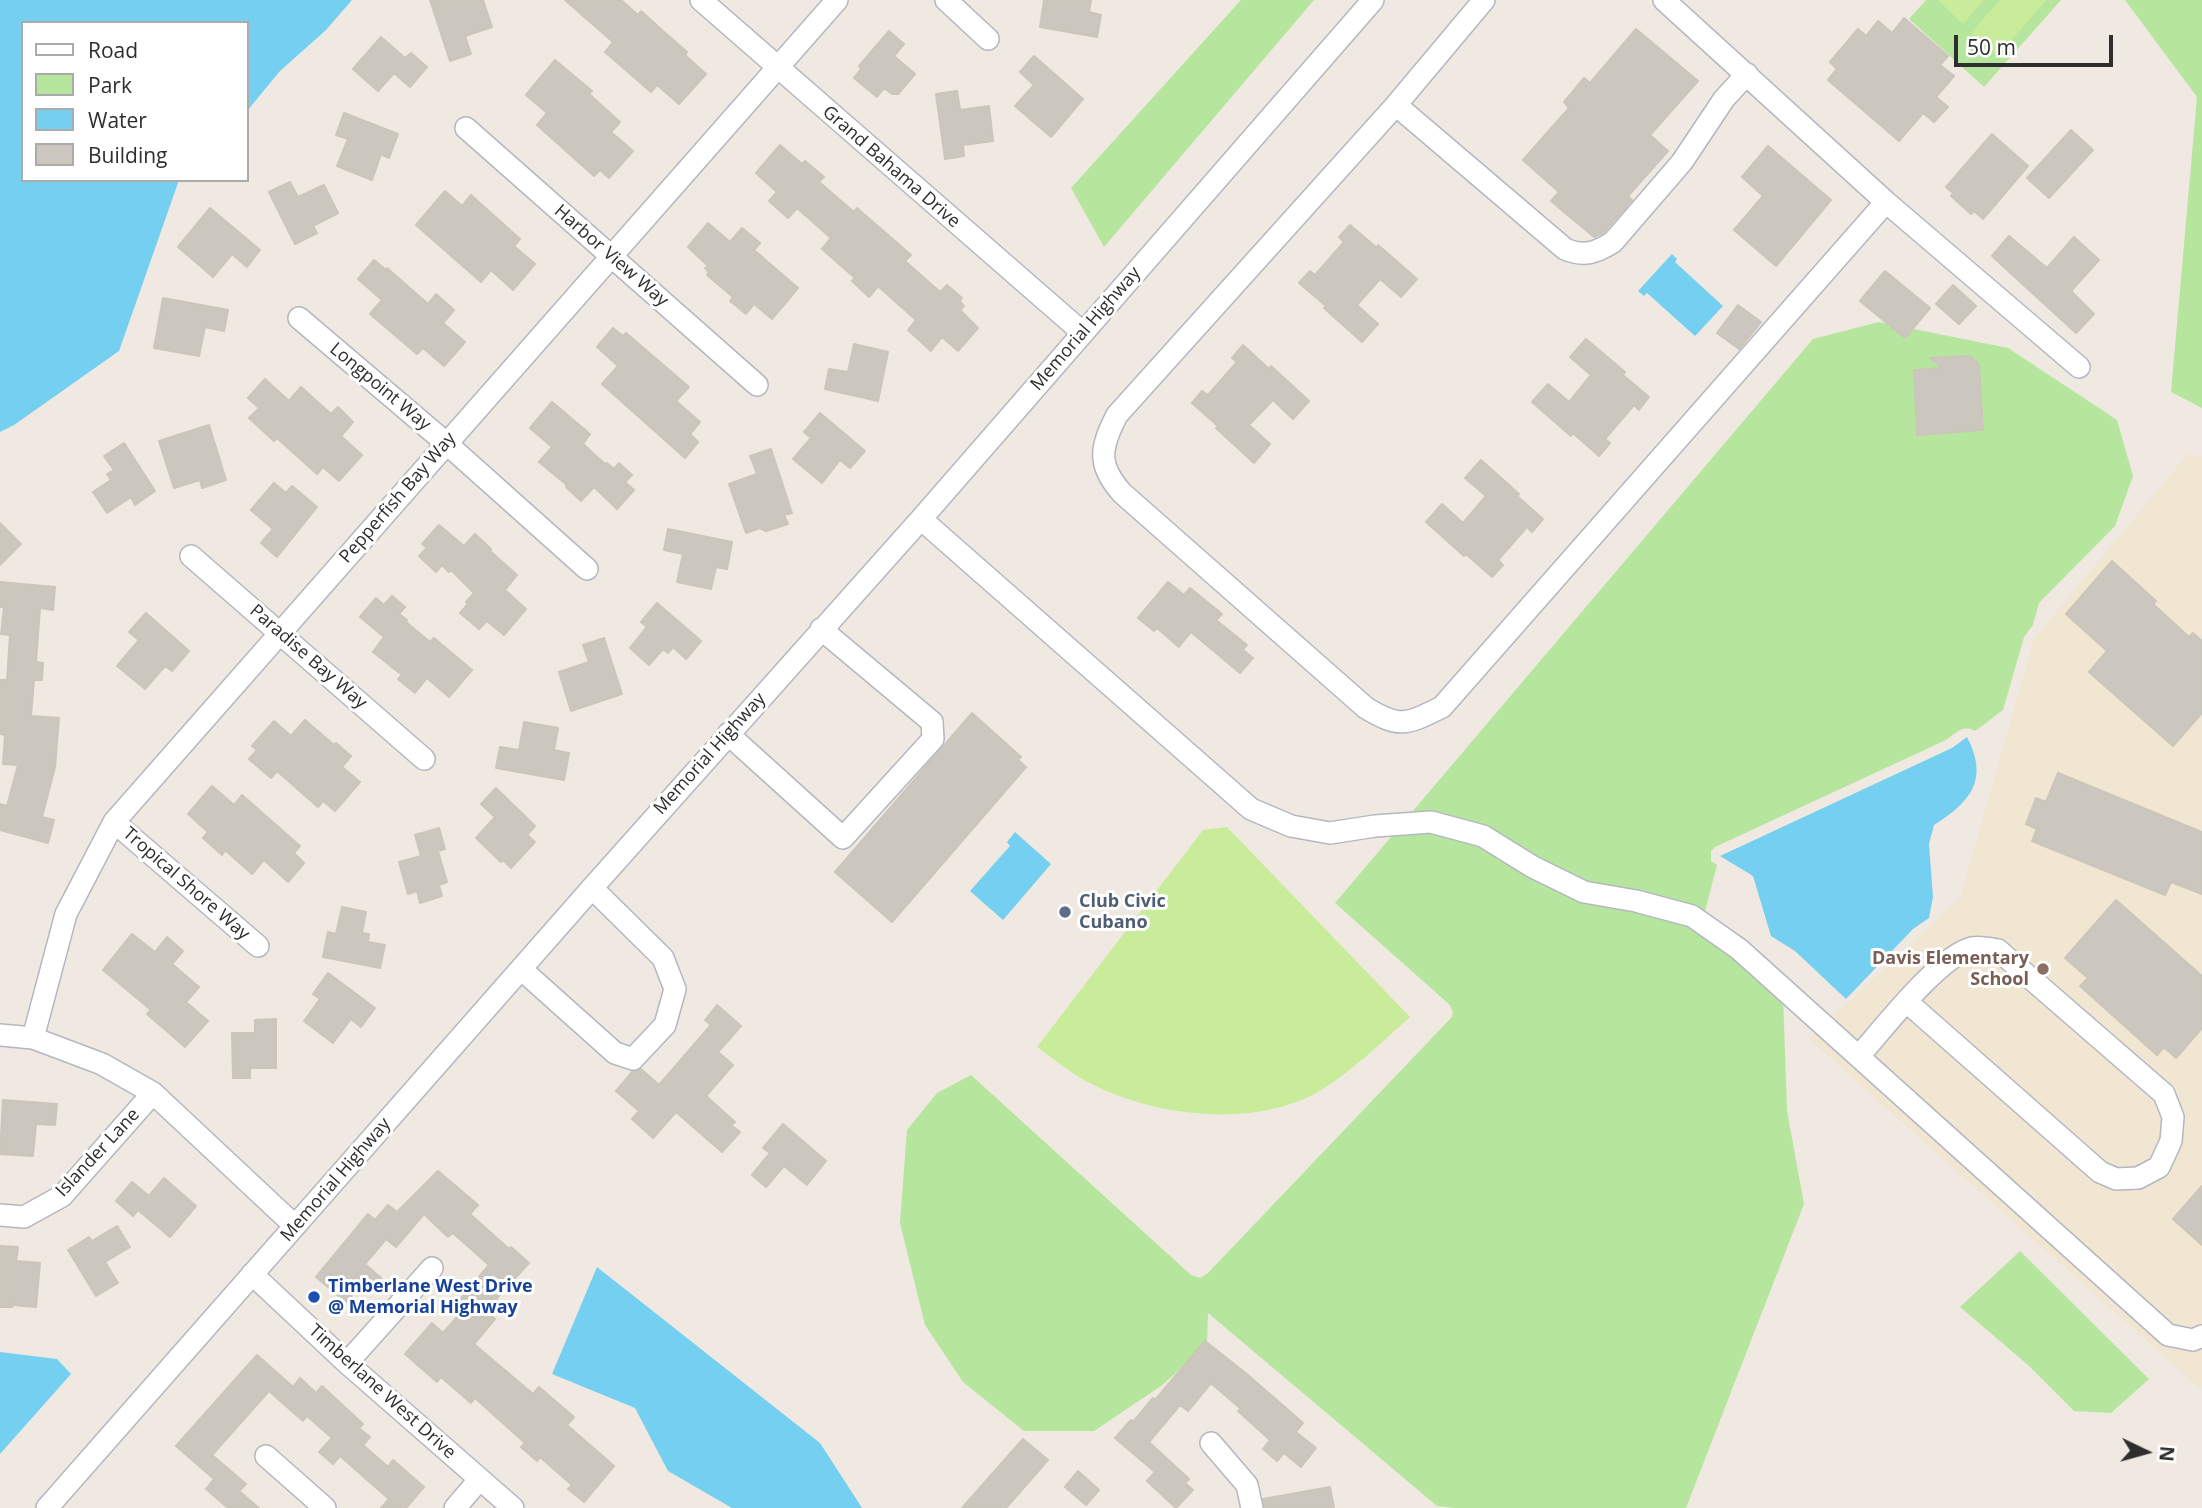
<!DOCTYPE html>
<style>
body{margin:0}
#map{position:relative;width:2202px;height:1508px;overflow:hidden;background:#efe9e1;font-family:"Open Sans",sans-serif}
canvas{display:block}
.legend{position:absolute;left:21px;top:21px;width:228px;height:161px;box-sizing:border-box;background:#fff;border:2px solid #ababab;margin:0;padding:9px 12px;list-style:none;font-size:21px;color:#2e2e2e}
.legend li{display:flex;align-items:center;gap:14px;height:35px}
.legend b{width:35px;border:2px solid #ababab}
.north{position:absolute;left:2111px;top:1417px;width:70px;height:70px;-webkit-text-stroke:5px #fff;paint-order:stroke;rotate:95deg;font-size:19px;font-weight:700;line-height:28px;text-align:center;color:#2e2e2e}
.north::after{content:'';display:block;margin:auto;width:24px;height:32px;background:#2e2e2e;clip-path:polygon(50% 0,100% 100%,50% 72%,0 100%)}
.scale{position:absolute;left:1954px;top:35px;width:159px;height:32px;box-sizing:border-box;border:4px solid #2e2e2e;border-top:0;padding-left:9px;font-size:21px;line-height:24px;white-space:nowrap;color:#2e2e2e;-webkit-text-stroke:5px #fff;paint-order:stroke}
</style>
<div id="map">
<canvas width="2202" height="1508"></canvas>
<ul class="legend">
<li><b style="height:9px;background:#fff"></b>Road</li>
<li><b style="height:19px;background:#b6e59e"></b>Park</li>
<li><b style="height:19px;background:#75cff0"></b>Water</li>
<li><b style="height:19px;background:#cbc7bf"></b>Building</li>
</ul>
<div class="north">N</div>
<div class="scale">50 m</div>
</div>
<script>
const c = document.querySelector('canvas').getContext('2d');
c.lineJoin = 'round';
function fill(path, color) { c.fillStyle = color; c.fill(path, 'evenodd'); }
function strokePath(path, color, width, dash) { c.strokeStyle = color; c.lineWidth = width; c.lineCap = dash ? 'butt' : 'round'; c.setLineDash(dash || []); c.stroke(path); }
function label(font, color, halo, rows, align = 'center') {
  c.font = font + ' "Open Sans",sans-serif'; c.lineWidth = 6; c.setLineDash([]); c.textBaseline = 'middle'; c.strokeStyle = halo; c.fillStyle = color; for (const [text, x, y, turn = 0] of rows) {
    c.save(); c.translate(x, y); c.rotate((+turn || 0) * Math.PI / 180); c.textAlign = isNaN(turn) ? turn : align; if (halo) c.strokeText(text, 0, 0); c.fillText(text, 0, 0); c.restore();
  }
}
const education = new Path2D(`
 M2188 454 2202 457V1390L1809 1039 1960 898 2034 639Z`);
const green = new Path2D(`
 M1241 0H1314L1104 247 1071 188Z
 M1926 0H2061L1984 87 1909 19Z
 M2125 0H2202V408L2171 392 2197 97Z
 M1879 322 2008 348 2117 420 2133 476 2115 526 2039 603 2033 625 2024 637 2003 710 1975 731C1963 724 1956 733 1946 740L1715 847 1711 851V861L1717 865 1699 934 1746 964 1783 996 1787 1111 1804 1204 1686 1508H1455L1437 1506 1208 1313 1207 1345 1161 1386 1094 1431H1024L963 1382 925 1325 900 1223 907 1130 937 1093 971 1075 1191 1275 1200 1278 1207 1274 1451 1018 1453 1013 1450 1005 1335 903 1813 339Z
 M2020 1251 2149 1379 2111 1413 2074 1411 2028 1365 1960 1307Z`);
const pitch = new Path2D(`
 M1938 0H1984L1963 24Z
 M2000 0H2046L1998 56 1971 33Z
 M1227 827 1410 1017C1382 1042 1354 1069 1323 1089 1257 1130 1152 1117 1086 1081 1069 1072 1053 1058 1037 1047L1203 830Z`);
const water = new Path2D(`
 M0 0H352L326 30 280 71 247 111V23H23V180H179L119 351 14 425 0 432Z
 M1672 254 1677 259 1675 262 1723 306 1695 336 1647 293 1644 296 1638 291Z
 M1967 737C1989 779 1971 802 1934 825L1929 844 1933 897 1929 918 1913 929 1846 999 1795 951 1771 936 1753 876 1720 856 1952 748Z
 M1015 832 1051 864 1003 920 970 891 1010 846 1007 842Z
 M597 1267 820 1443 862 1508H732L668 1471 635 1408 552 1374Z
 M0 1352 57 1359 71 1374 0 1454Z`);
const building = new Path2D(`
 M430 0H483L492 27 465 36 471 54 450 61Z
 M565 0H621L638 15 641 11 663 31 687 52 685 55 706 74 679 104 657 85 651 92 605 52 613 42Z
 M1044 0H1091L1089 12 1101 15 1097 37 1040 27Z
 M1904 18 1948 56 1940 65 1954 76 1936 97 1948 107 1934 122 1923 113 1899 141 1828 80 1837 69 1830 62 1858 29 1866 36 1878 21 1892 33Z
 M1636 29 1698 81 1650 135 1668 151 1628 196 1632 200 1604 232 1594 237 1551 201 1559 192 1523 160 1569 108 1564 102 1584 78 1590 83Z
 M889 31 904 44 894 56 915 74 898 94H892L884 88 877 97 854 78 861 69 859 66Z
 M381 37 405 58 411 53 427 67 410 87 394 73 378 91 353 69Z
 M1034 56 1083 99 1051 137 1015 106 1034 85 1020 72Z
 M555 60 592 91 589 94 620 122 611 132 633 151 609 178 600 170 594 176 537 125 547 113 526 95Z
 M957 91 960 110 989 106 993 141 963 145 964 156 945 159 936 94Z
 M344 113 398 134 389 158 381 154 372 180 337 166 348 139 336 135Z
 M2071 130 2093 150 2049 198 2027 178Z
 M1992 134 2028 166 1983 219 1974 211 1971 214 1951 196 1953 193 1946 187Z
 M780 145 802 164 805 161 824 177 819 182 854 212 857 208 911 255 905 261 940 292 947 285 962 298 960 301 964 306 960 310 978 328 958 351 942 337 931 351 908 330 916 320 878 286 869 297 852 281 855 278 822 249 831 238 797 208 788 218 769 201 777 192 756 173Z
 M1768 146 1831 200 1776 266 1734 230 1763 196 1742 177Z
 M290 182 298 197 324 185 338 213 313 226 317 233 295 244 269 192Z
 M445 191 462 206 471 195 520 239 514 246 535 264 513 290 491 270 481 282 416 225Z
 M210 208 260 250 247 267 232 254 213 277 178 247Z
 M708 223 730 242 742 228 760 243 754 250 798 288 772 319 754 304 746 314 730 301 733 297 707 275 709 272 705 268 708 266 688 247Z
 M1350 225 1377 248 1378 245 1417 279 1401 297 1380 279 1357 305 1378 324 1362 342 1324 308 1326 306 1299 283 1310 271 1315 275 1344 242 1339 237Z
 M2009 236 2047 268 2074 237 2099 260 2071 291 2094 314 2076 333 1992 256Z
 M374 260 386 270 387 268 428 304 436 294 454 310 443 323 465 342 444 366 423 348 417 354 370 314 382 300 358 279Z
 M1885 271 1930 308 1905 338 1860 301Z
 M1953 285 1976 306 1959 324 1936 304Z
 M163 298 228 310 224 331 205 327 199 356 154 348Z
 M1738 305 1761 322 1739 349 1717 333Z
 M613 328 623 336 626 333 689 387 676 401 700 422 690 434 698 442 685 458 602 384 618 366 597 347Z
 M1586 339 1625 372 1623 375 1649 397 1639 410 1634 405 1605 439 1610 443 1599 456 1573 433 1571 436 1532 402 1548 384 1569 402 1591 375 1570 357Z
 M854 344 888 352 878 401 825 389 829 369 848 372Z
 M1243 345 1269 369 1271 366 1309 401 1293 419 1273 400 1249 425 1270 444 1254 463 1216 428 1218 426 1192 403 1202 391 1208 395 1237 362 1232 358Z
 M1970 356 1979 365 1983 430 1917 435 1914 370 1942 368 1930 358Z
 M265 379 289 401 301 387 331 414 338 407 353 422 341 436 362 455 339 481 323 467 317 474 277 438 274 441 249 418 259 408 248 398Z
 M552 402 590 434 583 444 605 464 607 463 614 469 619 463 632 475 625 482 634 490 617 509 594 487 581 501 566 487 567 485 539 462 552 447 530 428Z
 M820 413 865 451 850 468 840 460 822 483 793 459 811 438 804 432Z
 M209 425 226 480 202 488 200 480 174 488 159 441Z
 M124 443 155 491 135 505 131 497 107 513 93 492 111 480 107 474 114 470 104 456Z
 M771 449 792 513 784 515 788 524 766 531 760 528 746 533 729 484 757 474 750 456Z
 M1481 460 1519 494 1517 496 1543 519 1532 532 1527 527 1498 560 1503 565 1492 577 1466 554 1464 556 1426 522 1442 504 1463 523 1486 496 1465 478Z
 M274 483 286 493 292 486 317 507 277 557 261 543 273 529 251 510Z
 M0 523 21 544 0 565Z
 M439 525 464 546 475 534 491 549 489 550 517 575 505 590 526 609 504 635 487 621 479 629 460 613 468 604 466 602 474 593 451 570 449 572 442 565 436 572 419 556 427 548 422 544Z
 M668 529 732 542 727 569 716 567 711 589 677 582 683 554 664 550Z
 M2112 561 2156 601 2153 604 2189 637 2193 633 2202 641V713L2173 746 2089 672 2107 651 2066 614Z
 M0 582 55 587 53 610 40 608 36 662 43 663 42 680H34L31 716 59 718 55 767 42 817 54 820 48 843 0 830V804L7 806 18 765 3 764 5 735 0 734V680H7L10 635 1 634 4 607H0Z
 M1168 582 1184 595 1190 588 1222 614 1216 620 1247 645 1243 650 1253 658 1240 673 1191 632 1179 647 1157 628 1154 631 1138 618Z
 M392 596 405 607 399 614 407 620 406 622 430 642 434 638 472 670 449 697 427 678 415 693 398 679 402 675 373 652 384 637 360 617 376 598 384 605Z
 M657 603 701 641 686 659 673 647 668 653 663 649 649 665 630 648 647 627 641 622Z
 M146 613 189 651 172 671 165 666 145 689 117 666 139 640 129 632Z
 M604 638 622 694 571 711 559 672 589 662 583 645Z
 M972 713 1021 757 1018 760 1026 767 892 922 835 872Z
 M305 720 334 745 336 743 351 756 342 767 360 782 335 811 323 801 318 807 277 771 271 778 249 759 257 750 252 746 274 721 291 736Z
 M524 722 558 728 554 750 569 753 564 780 496 768 500 747 519 750Z
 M2058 773 2202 832V894L2171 882 2165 895 2032 841 2037 829 2026 824 2036 798 2046 802Z
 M212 786 234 805 242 795 300 846 294 853 304 863 288 882 264 860 252 874 225 850 222 855 203 838 208 832 188 814Z
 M496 788 535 826 527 835 535 842 511 868 503 860 501 862 476 838 495 817 481 804Z
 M439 828 445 849 438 851 447 882 439 885 442 896 420 903 417 891 408 894 399 862 421 856 415 835Z
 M2116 900 2202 976V1028L2176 1058 2164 1047 2157 1055 2080 986 2088 978 2065 958Z
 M342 907 366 912 362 933 369 934 368 942 385 945 380 968 323 957 328 932 336 934Z
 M132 934 155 952 167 937 183 951 172 964 199 987 186 1002 208 1021 185 1047 147 1014 151 1010 103 970Z
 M328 973 375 1008 361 1027 351 1019 333 1043 304 1021 320 999 313 994Z
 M717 1005 741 1026 718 1052 733 1065 706 1096 735 1122 731 1125 740 1132 722 1152 676 1112 653 1138 632 1119 639 1111 616 1091 632 1072 641 1069 659 1085 711 1025 705 1020Z
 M276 1019V1068H250V1078H233L232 1033H255V1020Z
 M3 1100 57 1104 55 1125 36 1124 33 1156 0 1154Z
 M783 1124 826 1161 807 1185 784 1166 766 1187 752 1175 770 1153 763 1148Z
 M438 1171 478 1205 470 1214 509 1249 511 1247 529 1263 496 1299 498 1301 488 1313 495 1319 474 1344 533 1394 539 1387 574 1417 567 1425 614 1466 584 1502 568 1489 572 1485 540 1457 537 1461 521 1447 525 1443 475 1398 471 1403 441 1377 437 1382 405 1354 432 1323 443 1333 465 1308 458 1302 489 1265 453 1233 448 1237 424 1214 396 1247 386 1239 365 1264 381 1278 369 1292 361 1285 346 1302 316 1277 368 1214 375 1220 388 1205 397 1212Z
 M164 1178 196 1206 170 1237 138 1210 133 1216 116 1201 132 1182 149 1196Z
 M2202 1186V1245L2173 1219Z
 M117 1226 130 1247 105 1262 118 1283 96 1296 68 1250 89 1237 92 1241Z
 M0 1246 18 1247 16 1261 40 1263 36 1307 13 1305V1296L12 1307H0Z
 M1205 1341 1248 1375 1303 1423 1296 1432 1316 1448 1301 1467 1284 1453 1277 1461 1263 1449 1270 1440 1238 1411 1241 1409 1211 1383 1188 1411 1180 1405 1149 1442 1189 1479 1185 1483 1193 1490 1176 1508 1147 1481 1155 1472 1115 1438 1131 1420 1133 1422 1153 1398 1155 1400Z
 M257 1355 293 1387 300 1378 316 1393 322 1386 363 1424 359 1428 370 1437 363 1445 388 1467 393 1460 424 1487 406 1508H381L389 1499 340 1456 333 1464 319 1452 332 1438 307 1416 303 1421 269 1391 212 1455 246 1484 239 1491 259 1508H228L206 1489 214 1479 176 1446Z
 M1023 1439 1048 1460 1006 1508H962Z
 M1078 1471 1099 1490 1086 1505 1065 1487Z
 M1330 1487 1334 1508H1265L1263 1499Z`);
const minor = new Path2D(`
 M701 0 1082 332
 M946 0 988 39
 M1484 0 1396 105 1117 415C1100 448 1097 465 1122 493L1366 708C1401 729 1407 724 1442 707L1886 202
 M1664 0 1886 202 2079 367
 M1396 105 1565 249C1584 257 1596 253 1613 242L1682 162 1724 99 1747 74
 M466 128 757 385
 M299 318 446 443 587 569
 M921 519 1251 809 1291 826 1330 833 1375 826 1431 822 1483 836 1533 867 1584 892 1636 901 1692 916 1739 949 2168 1335 2193 1340 2202 1336
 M191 556 424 759
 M728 734 843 838 933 739 932 722 821 629
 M114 822 258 946
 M521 969 615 1053 633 1059 665 1025 675 989 663 958 592 888
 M0 1035 33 1038 102 1064 153 1093 295 1226
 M33 1038 66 914 114 822 837 0
 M1859 1056C1883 1029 1939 956 1972 948 1980 946 1990 949 1998 950L2164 1094 2173 1117 2171 1141 2159 1167 2138 1178 2116 1179 2100 1172 1907 1002
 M0 1215 24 1217 62 1196 153 1093
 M252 1274 347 1363 513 1508
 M347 1363 432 1268
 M1211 1443 1247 1485 1252 1508
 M266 1456 325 1508
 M47 1508 592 888 921 519 1373 0
 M455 1508 479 1480`);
const markers = [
 [1065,912,7,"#5c6f8a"],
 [2043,969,7,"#8d6e63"],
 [314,1297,7,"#1a4fb4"]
];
const streetNames = [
 ["Grand Bahama Drive",891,167,41],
 ["Harbor View Way",611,256,41],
 ["Memorial Highway",1086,329,-49],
 ["Longpoint Way",380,387,40],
 ["Pepperfish Bay Way",398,498,-49],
 ["Paradise Bay Way",308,657,41],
 ["Memorial Highway",710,754,-48],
 ["Tropical Shore Way",186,884,41],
 ["Islander Lane",98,1153,-47],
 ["Memorial Highway",336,1180,-49],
 ["Timberlane West Drive",382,1392,42]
];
const serviceNames = [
 ["Club Civic",1079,902],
 ["Cubano",1079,923]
];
const educationNames = [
 ["Davis Elementary",2029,959],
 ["School",2029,980]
];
const transitNames = [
 ["Timberlane West Drive",328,1287],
 ["@ Memorial Highway",328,1308]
];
fill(education, '#f0e6d1');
fill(green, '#b6e59e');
fill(pitch, '#c9ec9a');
fill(water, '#75cff0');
fill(building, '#cbc7bf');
strokePath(building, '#cbc5ba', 2);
strokePath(minor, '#b4b7c1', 24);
strokePath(minor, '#fff', 21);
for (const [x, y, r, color] of markers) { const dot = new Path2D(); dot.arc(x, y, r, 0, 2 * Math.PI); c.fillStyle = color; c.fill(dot); strokePath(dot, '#fff', 2.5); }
label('18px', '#2e2e2e', '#fff', streetNames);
label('bold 18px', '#4e5e75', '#fff', serviceNames, 'left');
label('bold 18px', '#785e54', '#fff', educationNames, 'right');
label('bold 18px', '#164399', '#fff', transitNames, 'left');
</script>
